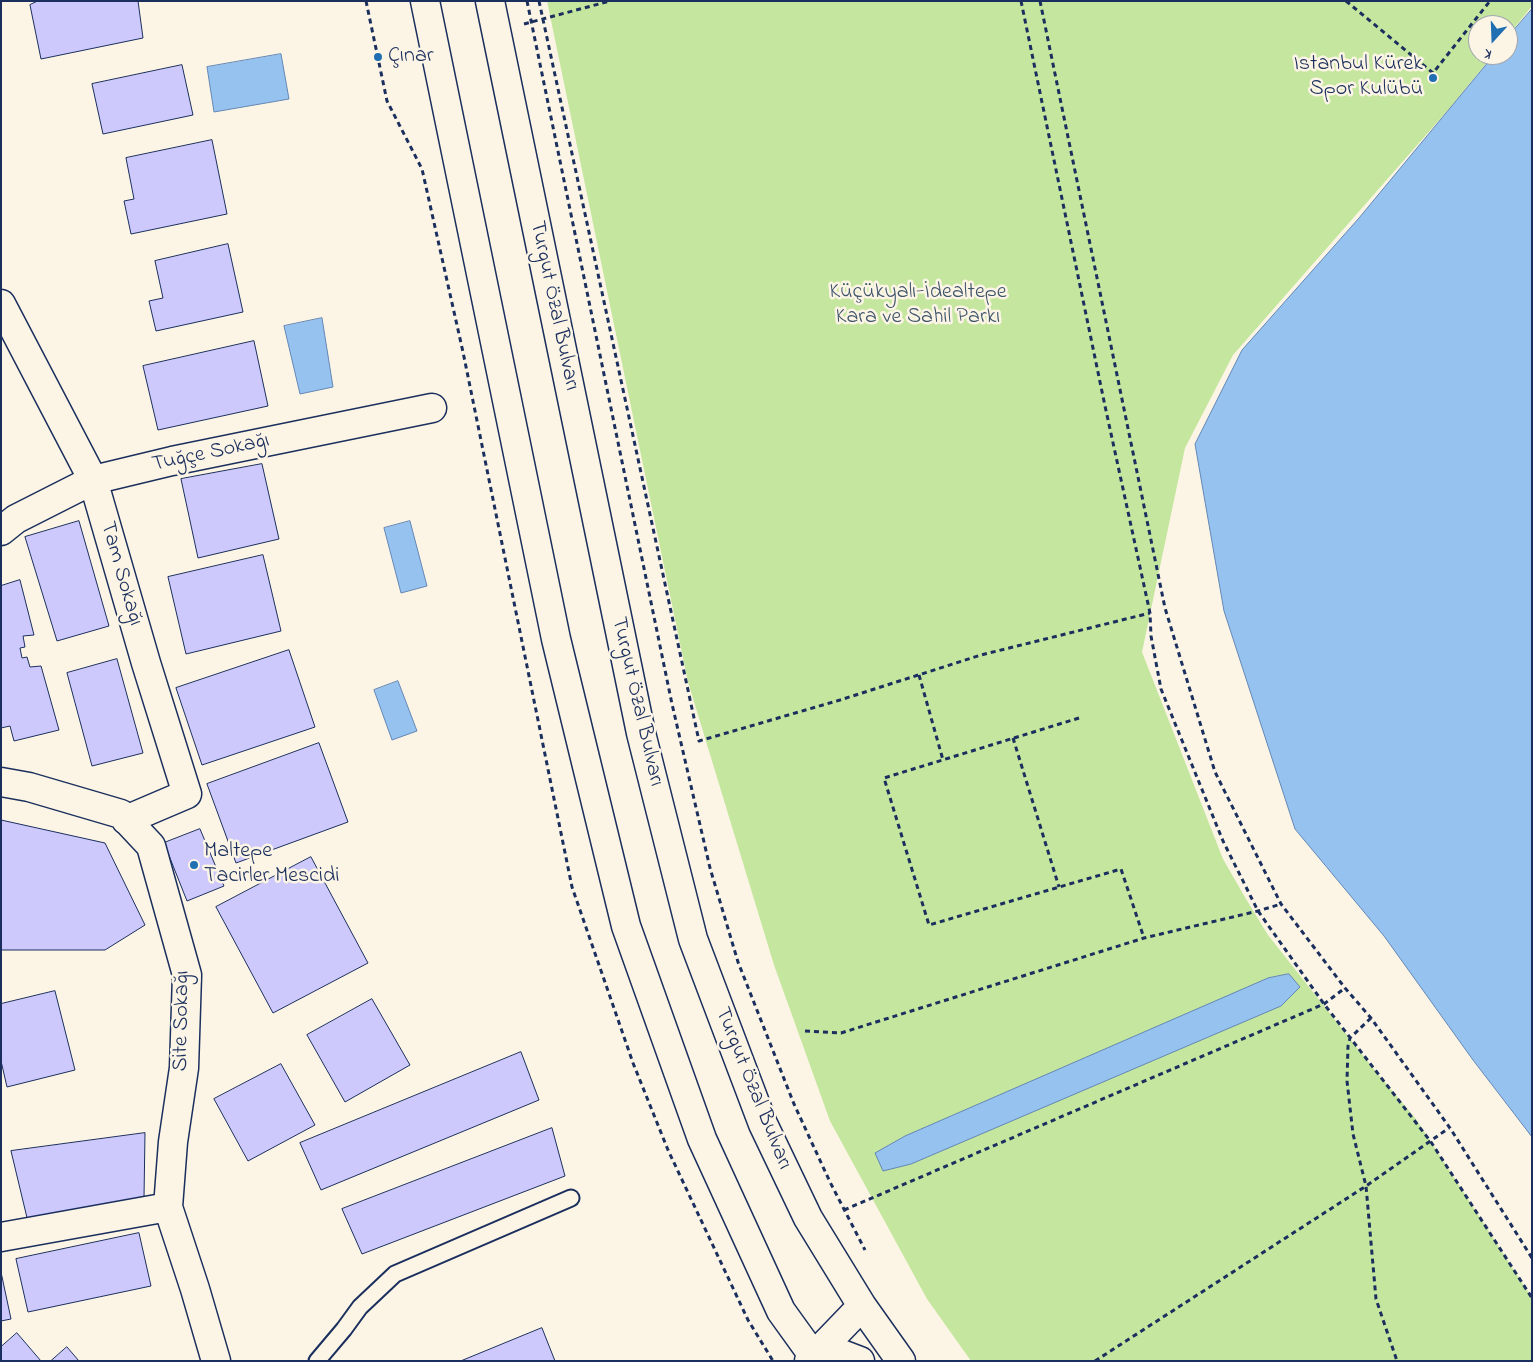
<!DOCTYPE html>
<meta charset="utf-8">
<style>
body{margin:0}
#map{position:relative;width:1533px;height:1362px;overflow:hidden;background:#fcf5e5;font-family:"Indie Flower",sans-serif}
canvas{display:block}
.frame{position:absolute;inset:0;border:2px solid #1b2f5e;pointer-events:none}
.north{position:absolute;left:1468px;top:15px;width:50px;height:50px;box-sizing:border-box;background:#fcf5e5;border:1px solid #a2a6af;border-radius:50%;rotate:200deg;font-size:14px;font-weight:700;line-height:20px;text-align:center;color:#1b2f5e}
.north::after{content:'';display:block;margin:auto;width:18px;height:22px;background:#1f6fb2;clip-path:polygon(50% 0,100% 100%,50% 72%,0 100%)}
</style>
<div id="map">
<canvas width="1533" height="1362"></canvas>
<div class="frame"></div>
<div class="north">K</div>
</div>
<script>
const c = document.querySelector('canvas').getContext('2d');
c.lineJoin = 'round';
function fill(path, color) { c.fillStyle = color; c.fill(path, 'evenodd'); }
function strokePath(path, color, width, dash) { c.strokeStyle = color; c.lineWidth = width; c.lineCap = dash ? 'butt' : 'round'; c.setLineDash(dash || []); c.stroke(path); }
function label(font, color, halo, rows, align = 'center') {
  c.font = font + ' "Indie Flower",sans-serif'; c.lineWidth = 5; c.setLineDash([]); c.textBaseline = 'middle'; c.strokeStyle = halo; c.fillStyle = color; for (const [text, x, y, turn = 0] of rows) {
    c.save(); c.translate(x, y); c.rotate((+turn || 0) * Math.PI / 180); c.textAlign = isNaN(turn) ? turn : align; if (halo) c.strokeText(text, 0, 0); c.fillText(text, 0, 0); c.restore();
  }
}
const green = new Path2D(`
 M547 1H1532V6L1508 36V25H1478V55H1493L1448 110 1233 355 1185 448 1142 652 1223 859 1246 899 1268 935 1373 1068 1416 1119 1532 1298V1361H971L927 1299 830 1121 774 965 688 682Z`);
const water = new Path2D(`
 M1532 9V1137L1473 1060 1384 936 1295 829 1224 611 1195 444 1242 350 1359 218 1494 55H1508V37Z
 M281 54 289 99 214 112 207 67Z
 M322 318 333 387 300 394 284 326Z
 M410 521 427 586 401 593 384 528Z
 M398 681 417 731 392 740 374 690Z
 M1289 974 1300 987 1281 1006 911 1164 883 1171 875 1153 905 1136 1268 978Z`);
const building = new Path2D(`
 M38 1H138L143 38 41 59 30 5Z
 M182 65 193 115 103 134 92 84Z
 M212 140 227 214 131 234 124 201 134 199 126 158Z
 M228 244 243 312 156 331 149 301 163 298 155 261Z
 M254 341 268 406 158 430 143 366Z
 M262 464 279 539 198 558 181 479Z
 M79 521 109 626 57 641 25 537Z
 M263 555 281 631 186 654 168 577Z
 M20 580 34 635 23 636 25 647 20 648 22 658 27 657 30 667 41 666 59 730 14 741 10 726 1 728V586Z
 M289 650 315 727 202 765 176 688Z
 M117 659 143 753 92 766 67 673Z
 M319 743 348 822 236 863 207 784Z
 M1 820 105 843 145 925 105 950H1Z
 M200 829 224 886 187 901 164 843Z
 M311 857 368 963 273 1013 216 907Z
 M55 991 75 1070 7 1087 1 1061V1004Z
 M372 999 410 1065 345 1102 307 1035Z
 M521 1052 539 1100 321 1190 300 1143Z
 M281 1064 315 1125 248 1161 214 1099Z
 M552 1128 565 1176 362 1254 342 1209Z
 M145 1133 144 1198 28 1222 11 1151Z
 M139 1233 151 1286 28 1312 16 1259Z
 M1 1272 11 1319 1 1321Z
 M542 1328 555 1361H461Z
 M17 1333 41 1361H1V1347Z
 M67 1347 79 1361H51Z`);
const path = new Path2D(`
 M366 1 387 101 422 169 463 352 572 887 633 1063 668 1150 748 1320 773 1361
 M527 1 672 704 710 868 738 962 794 1104 830 1182 865 1250
 M539 1 699 741 840 700 981 655 1150 613
 M1021 1 1105 406 1150 613 1151 636 1161 689 1223 841 1258 911 1324 1004 1431 1142 1532 1298
 M1040 1 1165 608 1215 772 1281 904 1345 988 1371 1018 1450 1128 1532 1258
 M1346 1 1433 73 1490 1
 M524 24 610 1
 M919 675 943 760
 M1079 718 884 778 929 925 1121 869 1144 938
 M1013 738 1059 887
 M1371 1018 1350 1038 1348 1046 1347 1081 1353 1134 1366 1186 1376 1299 1397 1361
 M805 1031 841 1033 1144 938 1258 911 1281 904
 M844 1210 1324 1004 1345 988
 M1095 1361 1366 1186 1449 1128`);
const lane = new Path2D(`
 M317 1361 344 1329 360 1307 395 1274 571 1198`);
const street = new Path2D(`
 M1 304 93 480 146 663 187 794 126 820
 M1 531 16 519 93 480 172 461 432 408
 M1 782 29 787 121 814 151 846 187 975 184 1068 173 1142 168 1207 195 1289 216 1361
 M1 1237 168 1207`);
const highway = new Path2D(`
 M425 1 556 639 626 926 702 1139 781 1311 817 1361
 M490 1 641 733 693 939 763 1124 808 1218 862 1306 901 1361
 M814 1357 839 1353 860 1361
 M809 1361 862 1306`);
const markers = [
 [378,57,5,"#1f6fb2"],
 [1433,78,5,"#1f6fb2"],
 [194,865,5,"#1f6fb2"]
];
const poiNames = [
 ["Çınar",388,57],
 ["Istanbul Kürek",1423,65,"right"],
 ["Spor Kulübü",1423,90,"right"],
 ["Maltepe",204,852],
 ["Tacirler Mescidi",204,877]
];
const parkNames = [
 ["Küçükyalı-İdealtepe",918,293],
 ["Kara ve Sahil Parkı",918,318]
];
const streetNames = [
 ["Turgut Özal Bulvarı",553,306,78],
 ["Tuğçe Sokağı",211,454,-12],
 ["Tam Sokağı",120,574,74],
 ["Turgut Özal Bulvarı",636,702,77],
 ["Site Sokağı",183,1021,-89],
 ["Turgut Özal Bulvarı",752,1089,68]
];
fill(green, '#c5e69e');
fill(water, '#95c2ef');
strokePath(water, '#6487b5', 1);
fill(building, '#cdc9fc');
strokePath(building, '#1b2f5e', 1);
strokePath(lane, '#1b2f5e', 19);
strokePath(street, '#1b2f5e', 31);
strokePath(highway, '#1b2f5e', 31);
strokePath(path, '#1b2f5e', 3, [5, 4]);
strokePath(lane, '#fcf5e5', 15);
strokePath(street, '#fcf5e5', 28);
strokePath(highway, '#fcf5e5', 28);
for (const [x, y, r, color] of markers) { const dot = new Path2D(); dot.arc(x, y, r, 0, 2 * Math.PI); c.fillStyle = color; c.fill(dot); strokePath(dot, '#fcf5e5', 2); }
label('22px', '#1b2f5e', '#fcf5e5', poiNames, 'left');
label('22px', '#3d546b', '#fcf5e5', parkNames);
label('22px', '#1b2f5e', '#fcf5e5', streetNames);
</script>
